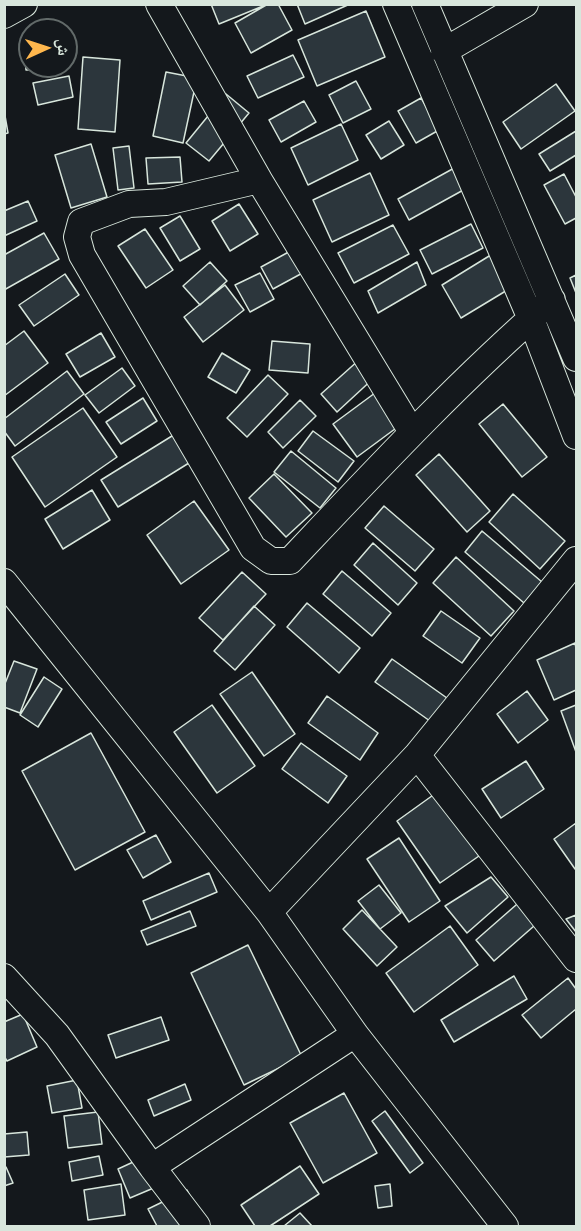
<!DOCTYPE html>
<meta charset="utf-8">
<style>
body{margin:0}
#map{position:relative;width:581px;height:1231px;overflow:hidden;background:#14181c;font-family:Quicksand,"Noto Naskh Arabic",sans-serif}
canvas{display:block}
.frame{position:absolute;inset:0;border:6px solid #d8e6dc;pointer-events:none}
.north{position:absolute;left:18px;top:18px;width:60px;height:60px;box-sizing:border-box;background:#14181c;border:2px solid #626a69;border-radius:50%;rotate:87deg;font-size:16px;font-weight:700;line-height:24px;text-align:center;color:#d8e6dc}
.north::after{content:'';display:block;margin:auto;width:21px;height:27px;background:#ffb74d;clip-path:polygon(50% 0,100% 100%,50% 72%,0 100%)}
</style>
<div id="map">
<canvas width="581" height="1231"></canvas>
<div class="frame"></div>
<div class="north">ش</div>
</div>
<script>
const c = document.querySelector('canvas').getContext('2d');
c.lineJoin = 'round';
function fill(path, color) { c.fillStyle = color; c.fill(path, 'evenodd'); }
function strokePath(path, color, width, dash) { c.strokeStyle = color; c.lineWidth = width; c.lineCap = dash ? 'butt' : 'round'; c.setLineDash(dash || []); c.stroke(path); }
const building = new Path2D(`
 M211 4H268L219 24Z
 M268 4H278L292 30 251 53 235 23Z
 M297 4H350L305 24Z
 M366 11 385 57 317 86 298 40Z
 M30 38V66H49V69L26 70 24 39Z
 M293 55 304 77 258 98 247 76Z
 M83 57 120 60 115 132 78 129Z
 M166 72 197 78 183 143 153 136Z
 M69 76 73 97 38 105 33 83Z
 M356 81 371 109 343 123 329 95Z
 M556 84 575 111 521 149 503 122Z
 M226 94 249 113 209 161 186 143Z
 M421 98 439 130 416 143 398 111Z
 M304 101 316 122 281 142 269 120Z
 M4 110 8 133 4 134Z
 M389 121 404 145 381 159 366 135Z
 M341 124 358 160 308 185 291 148Z
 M576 131V155L550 171 539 154Z
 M91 144 107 197 71 208 55 155Z
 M129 146 134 188 118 190 113 148Z
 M180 157 182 182 148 184 146 158Z
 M456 167 467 188 409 220 398 199Z
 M370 173 389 215 332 242 313 200Z
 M564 174 576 197V218L565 224 544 185Z
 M28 201 37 221 4 236V211Z
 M239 204 258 234 230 251 212 221Z
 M180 216 200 249 180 261 160 228Z
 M471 224 483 248 432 274 420 250Z
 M393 225 409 254 354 283 338 253Z
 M145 229 173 270 146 288 118 246Z
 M44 233 59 259 4 290V255Z
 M296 248 308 270 273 289 261 267Z
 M494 253 514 286 461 318 442 285Z
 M210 262 227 281 200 305 183 286Z
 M417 262 426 285 378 313 368 291Z
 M260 273 274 299 250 312 235 285Z
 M65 274 79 295 34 326 19 305Z
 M576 275V293L570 278Z
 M225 285 244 310 203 342 184 317Z
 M24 331 48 363 4 396V346Z
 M101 333 115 357 80 377 66 354Z
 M272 341 310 344 308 373 269 370Z
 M222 353 250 370 236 393 208 377Z
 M360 359 376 376 337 412 321 394Z
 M122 368 135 386 99 413 85 395Z
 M67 371 84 394 15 446 4 431V419Z
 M268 375 288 394 247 437 227 418Z
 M379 390 403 423 357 457 333 424Z
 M143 398 157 421 121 444 106 422Z
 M300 400 316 416 283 448 268 432Z
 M503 404 547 457 522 477 479 424Z
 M83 408 117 457 45 507 12 457Z
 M180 431 197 458 118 507 101 480Z
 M313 431 354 461 338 482 298 451Z
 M291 451 336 488 320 508 274 472Z
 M439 454 490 511 467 532 416 475Z
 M274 474 312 513 286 537 249 498Z
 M92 490 110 520 63 549 45 519Z
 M513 494 565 541 540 569 489 522Z
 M194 501 229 550 181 584 147 535Z
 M384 506 434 549 415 571 365 528Z
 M482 531 542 582 524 603 465 552Z
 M373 543 417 583 398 605 354 565Z
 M456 557 514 611 491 636 433 583Z
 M342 571 391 613 372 636 323 594Z
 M242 572 266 594 223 640 199 618Z
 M307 603 360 648 339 673 287 627Z
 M254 606 275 625 235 670 214 651Z
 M441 611 480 638 462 663 423 636Z
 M575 643 576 648V690L554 700 537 660Z
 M392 659 454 703 437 726 375 682Z
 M14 661 37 669 20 713 4 707V686Z
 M252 672 295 734 264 756 220 694Z
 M44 677 62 689 38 727 20 715Z
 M527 691 548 720 518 743 497 714Z
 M327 696 378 733 360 760 308 723Z
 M212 705 255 766 217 793 174 732Z
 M576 705V752L561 711Z
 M91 733 145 832 75 870 22 771Z
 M301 743 347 776 328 803 282 769Z
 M526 761 544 789 501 818 482 789Z
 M436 793 479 856 440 883 397 821Z
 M576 823V868L575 869 554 839Z
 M156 835 171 862 143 878 127 850Z
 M399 838 440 901 409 922 367 859Z
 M209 873 217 892 151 920 143 901Z
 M491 877 508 897 467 933 445 906Z
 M379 885 401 913 380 929 358 901Z
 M524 898 542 919 494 961 476 940Z
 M362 910 397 947 377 966 343 929Z
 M190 911 196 926 147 945 141 931Z
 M576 915V932L566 919Z
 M450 926 478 965 414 1012 386 973Z
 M248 945 302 1057 244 1085 191 973Z
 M514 976 527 999 454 1042 441 1020Z
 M568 978 576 989V1009L541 1038 522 1015Z
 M23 1014 37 1047 7 1061 4 1056V1022Z
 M161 1017 169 1040 116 1058 108 1035Z
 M77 1080 82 1108 52 1113 47 1086Z
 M185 1084 191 1100 154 1116 148 1100Z
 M344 1093 377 1153 323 1183 290 1123Z
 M385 1111 423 1163 410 1173 372 1121Z
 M98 1112 102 1144 68 1148 64 1116Z
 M27 1132 29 1155 4 1157V1134Z
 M99 1156 103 1175 72 1181 69 1162Z
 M144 1157 156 1187 130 1198 118 1169Z
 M300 1166 319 1194 270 1226H255L241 1205Z
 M6 1167 13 1183 4 1186V1168Z
 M121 1184 125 1215 88 1220 84 1190Z
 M390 1184 392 1206 378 1208 375 1186Z
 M187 1190 203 1221 192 1226H157L148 1209Z
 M300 1213 312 1226H284Z`);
const minor = new Path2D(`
 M159 4 259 180
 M396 4 531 319 576 436
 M425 4 576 358
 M4 15 24 4
 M444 51 525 4
 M412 432 259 180 166 202 129 204 81 222 77 237 82 255 253 548 271 561H290C375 471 459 381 552 300
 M4 582 269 912 355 1034 505 1226
 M417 755 576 959
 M269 912 417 755 576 560
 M4 977 57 1035 152 1167 197 1226
 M152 1167 355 1034`);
fill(building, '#2c363c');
strokePath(building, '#d8e6dc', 1.5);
strokePath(minor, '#d8e6dc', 28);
strokePath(minor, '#14181c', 26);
</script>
